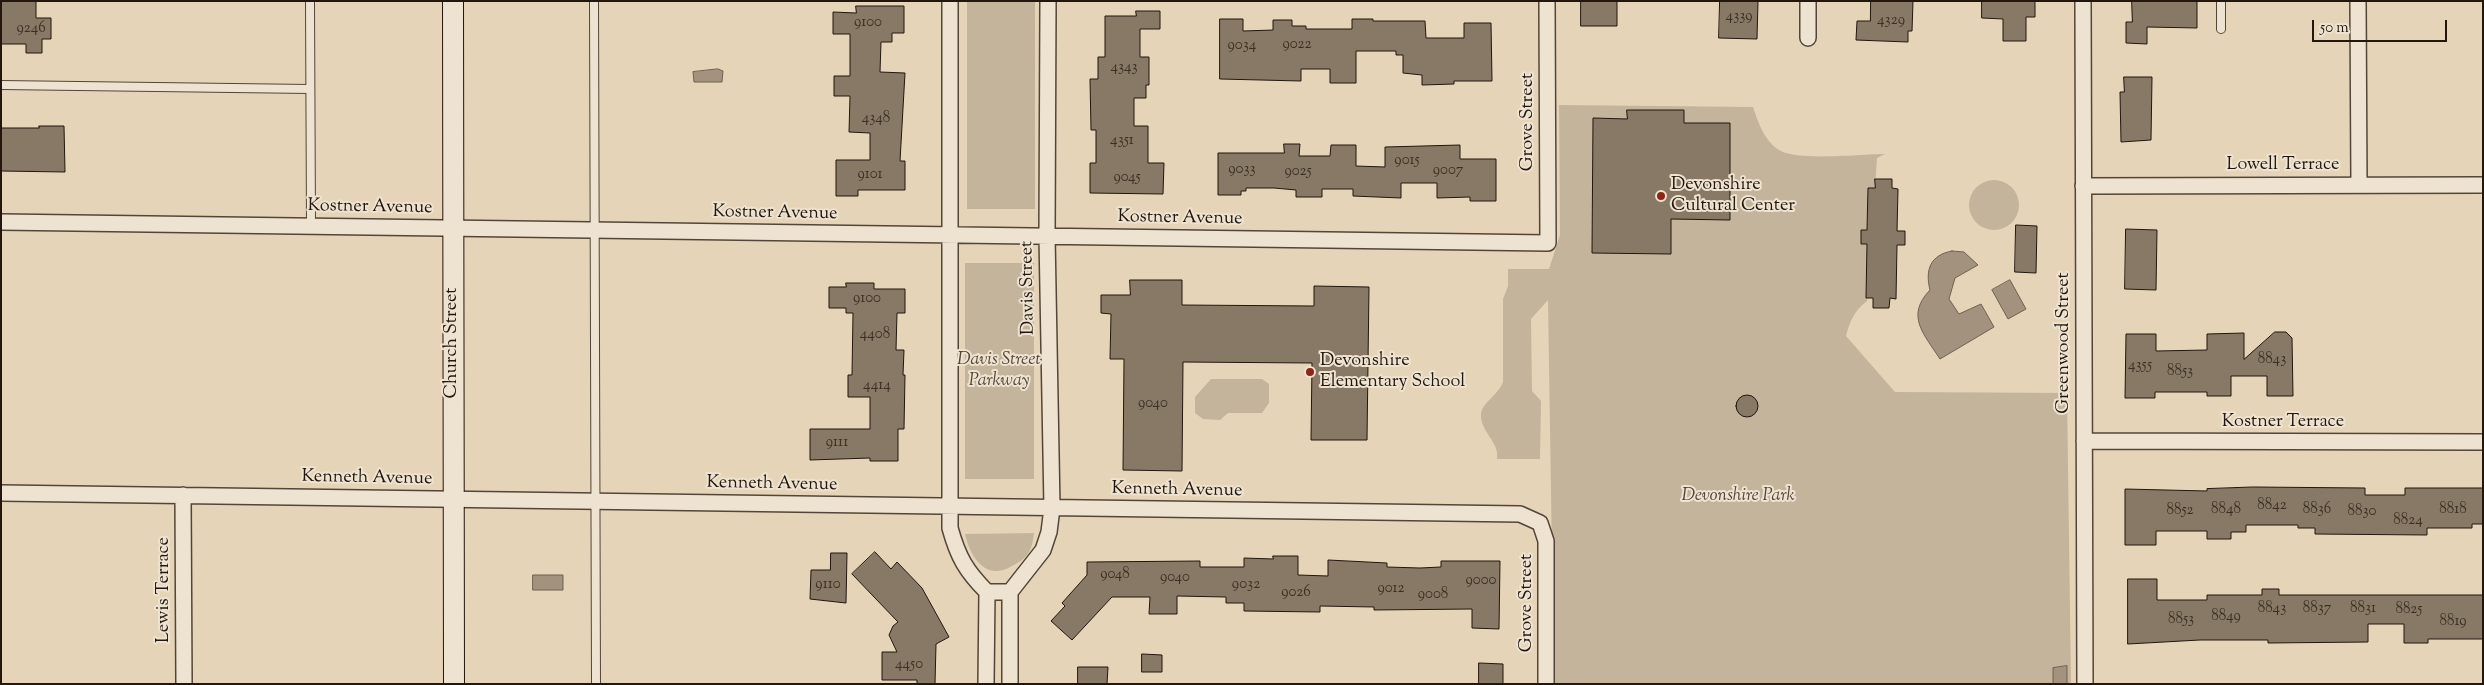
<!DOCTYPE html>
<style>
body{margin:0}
#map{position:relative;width:2484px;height:685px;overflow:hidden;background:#e5d4b8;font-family:"Sorts Mill Goudy",serif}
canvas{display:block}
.frame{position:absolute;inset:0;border:2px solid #22160d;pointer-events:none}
.scale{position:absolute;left:2312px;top:20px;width:135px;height:22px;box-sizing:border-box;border:2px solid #22160d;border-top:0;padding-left:6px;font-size:15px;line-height:18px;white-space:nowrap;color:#22160d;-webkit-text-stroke:4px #eee3d1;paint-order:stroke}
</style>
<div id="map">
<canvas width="2484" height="685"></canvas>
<div class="frame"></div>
<div class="scale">50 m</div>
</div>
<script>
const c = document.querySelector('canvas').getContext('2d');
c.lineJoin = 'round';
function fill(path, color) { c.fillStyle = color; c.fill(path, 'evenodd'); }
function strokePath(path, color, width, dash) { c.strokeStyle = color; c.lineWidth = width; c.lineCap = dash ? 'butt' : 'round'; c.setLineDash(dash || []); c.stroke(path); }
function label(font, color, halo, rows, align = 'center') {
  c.font = font + ' "Sorts Mill Goudy",serif'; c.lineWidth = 4; c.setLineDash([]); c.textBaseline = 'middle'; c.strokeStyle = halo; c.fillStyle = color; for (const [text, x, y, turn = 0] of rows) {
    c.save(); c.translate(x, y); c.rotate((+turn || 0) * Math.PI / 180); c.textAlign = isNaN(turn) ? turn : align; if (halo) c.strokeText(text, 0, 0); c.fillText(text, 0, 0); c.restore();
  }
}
const green = new Path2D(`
 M967 1H1035V209H967Z
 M1559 105 1753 107C1758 122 1765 143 1781 151 1799 161 1862 154 1885 154L1877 158 1875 188H1868L1867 230H1861V244H1867V301C1854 311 1850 321 1846 336L1895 392 2067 393 2071 684H1554L1548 300 1531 319 1532 391 1541 401 1540 459H1497C1500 442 1480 432 1481 414 1482 403 1499 394 1503 382V299L1508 286V269H1549L1560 235Z
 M1969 205a25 25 0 1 1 50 0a25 25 0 1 1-50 0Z
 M965 263H1034V479H965Z
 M1211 379H1262L1269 384V403L1262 413H1228L1220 420 1203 419 1195 413V397Z
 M1034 533C1032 551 1028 558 1012 566 986 582 970 557 965 534Z`);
const water = new Path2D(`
 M718 69 723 71 722 82H694L693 72Z
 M1952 251 1964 252 1978 265 1955 278 1949 299 1959 314 1981 304 1994 327 1940 359C1924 334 1905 316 1930 290 1925 270 1930 255 1952 251Z
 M2010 280 2026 309 2008 319 1992 290Z
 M533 575H563V590H533Z
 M2067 666V684H2053V668Z`);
const building = new Path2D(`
 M1 1H36V18H51V39H42V53H26V44H1Z
 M1581 1H1617V26H1581Z
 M1720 1H1758L1757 39 1719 38Z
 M1871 1H1913L1912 31H1908V42L1856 40 1857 21H1870Z
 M1982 1H2035V17H2026V41H2003V19L1982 18Z
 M2132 1H2197V28L2147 27V44L2126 43V22H2132Z
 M856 6H904V33H892V42H881L880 72 905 73 900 161H905V190H858V196H836V160H870V133L849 132 850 96H834V76H850V34H833V12L856 13Z
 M1136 11H1160V29H1140V57H1149V85H1146V98H1134V126H1148V163H1164L1163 194 1090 193V163H1096V130H1091L1090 79H1098V57H1105V16H1136Z
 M1220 19H1243V31L1273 30V20H1292V26H1306V29H1352V19H1373V21H1425L1426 38H1464V23H1491L1492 81H1454V84L1422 85V75L1403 73V55H1396V51H1356V83H1330V69H1301V81L1220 79Z
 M2124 77H2152L2151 140 2121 142 2120 92H2124Z
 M1627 110H1684V123H1730V220L1671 219V254L1592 253 1593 118 1627 119Z
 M39 126H64L65 172 1 171V128H39Z
 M1284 144H1300L1299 156H1330L1331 145H1356V166L1385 167V147L1460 145V159H1496V201H1470V197L1437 198V183H1401V198L1353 196V189H1322V197H1296V190L1274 188H1246V191H1241V195H1218V153H1284Z
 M1875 179H1892V188L1898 189 1897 231H1905V245H1897L1896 299 1890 298 1889 308H1873V298H1866L1867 244H1861V230H1867L1868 188H1875Z
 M2016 225 2037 226 2036 273 2015 272Z
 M2126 229 2157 230 2156 290 2125 289Z
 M1130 280H1182V305L1314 306V286L1369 287 1367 440H1311L1312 363 1183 362 1182 471 1123 470 1124 359H1110L1111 314 1101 313V295H1130Z
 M846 283H874V289H905V313H897L896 350H904L903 375H905L904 429H898V461H870V458L810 460V429H870V397H848V375H852L853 313H846V308H829V287H846Z
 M2275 332H2286L2292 338 2293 396H2267V376H2231V396H2207V392H2155V398H2125L2126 334H2156V351L2207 350V334L2244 333V359Z
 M1736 406a11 11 0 1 1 22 0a11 11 0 1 1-22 0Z
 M2253 487 2365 488V495H2405V488H2483V524H2472V528H2427V535L2315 534V528H2298V525H2246V532H2231V539H2207V531H2156V545H2125V489L2207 491V489Z
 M875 552 891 569 897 562 922 588 949 637 936 644 935 684H917V680H882V652H897L889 635 893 626 898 622 852 574Z
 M831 553H847L846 603 810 599 811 570H830Z
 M1273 556H1298V575L1328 576V560L1387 563V567L1420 568 1441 567V561H1500L1499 629 1472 628V609L1374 610V607L1320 606V612L1244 611V603H1226V597L1177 596V614H1149L1150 597H1112L1072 640 1051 621 1065 606 1062 603 1087 575V562L1200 561V567H1244V558L1273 559Z
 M2128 579H2157V600H2207V595H2262V589H2279V595H2483V639H2428V643H2404V624H2368V642L2268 643V640H2200L2128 644Z
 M1142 654 1162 655V672H1142Z
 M1479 663 1503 664V684H1479Z
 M1078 667H1108L1107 684H1078Z`);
const lane = new Path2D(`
 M310 1 311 226
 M594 1 596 684
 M2221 1V29
 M1 85 310 89`);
const street = new Path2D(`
 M950 1V528C958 557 966 571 987 592H1010
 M2083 1 2085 684
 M2358 1 2359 185
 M1808 38V1
 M2083 186 2483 185
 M1 222 1548 243 1547 1
 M2084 441 2483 442
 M1 493 1520 514 1540 523 1546 541V684
 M183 495 184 684
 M986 684 987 592
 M1010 684V592L1043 550 1049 532 1052 508 1047 236 1048 1`);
const secondary = new Path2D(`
 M453 1 454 684`);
const markers = [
 [1661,196,5,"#8f2418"],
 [1310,372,5,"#8f2418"]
];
const numberNames = [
 ["4339",1739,17],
 ["4329",1891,21],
 ["9100",868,23],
 ["9246",31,29],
 ["9022",1297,45],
 ["9034",1242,46],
 ["4343",1124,68],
 ["4348",876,119],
 ["4351",1122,141],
 ["9015",1407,161],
 ["9033",1242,170],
 ["9007",1448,171],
 ["9025",1298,172],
 ["9101",870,175],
 ["9045",1127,178],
 ["9100",867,299],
 ["4408",875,335],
 ["8843",2272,360],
 ["4355",2140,366],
 ["8853",2180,372],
 ["4414",877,386],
 ["9040",1153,404],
 ["9111",837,443],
 ["8842",2272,506],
 ["8848",2226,510],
 ["8836",2317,510],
 ["8818",2453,510],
 ["8852",2180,511],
 ["8830",2362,512],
 ["8824",2408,521],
 ["9048",1115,575],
 ["9040",1175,578],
 ["9000",1481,581],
 ["9110",828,585],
 ["9032",1246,585],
 ["9012",1391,589],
 ["9026",1296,593],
 ["9008",1433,595],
 ["8843",2272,609],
 ["8837",2317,609],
 ["8831",2363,609],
 ["8825",2409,610],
 ["8849",2226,617],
 ["8853",2181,620],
 ["8819",2453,622],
 ["4450",909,665]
];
const streetNames = [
 ["Grove Street",1529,122,-90],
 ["Lowell Terrace",2283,166],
 ["Kostner Avenue",370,208,1],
 ["Kostner Avenue",775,214,1],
 ["Kostner Avenue",1180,219,1],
 ["Davis Street",1029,288,-91],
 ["Church Street",453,343,-90],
 ["Greenwood Street",2065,343,-90],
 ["Kostner Terrace",2283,423],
 ["Kenneth Avenue",367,479,1],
 ["Kenneth Avenue",772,485,1],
 ["Kenneth Avenue",1177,491,1],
 ["Lewis Terrace",165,590,-90],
 ["Grove Street",1528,603,-90]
];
const poiNames = [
 ["Devonshire",1671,186],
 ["Cultural Center",1671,207],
 ["Devonshire",1320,362],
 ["Elementary School",1320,383]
];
const parkNames = [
 ["Davis Street",999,361],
 ["Parkway",999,382],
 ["Devonshire Park",1738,497]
];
fill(green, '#c4b49b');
fill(water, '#a3937e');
strokePath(water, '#6f6151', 1);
fill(building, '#877966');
strokePath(building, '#22160d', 1);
strokePath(lane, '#534638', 10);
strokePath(street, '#534638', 18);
strokePath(secondary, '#22160d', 22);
strokePath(lane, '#eee3d1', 8);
strokePath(street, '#eee3d1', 15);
strokePath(secondary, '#eee3d1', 20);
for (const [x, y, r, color] of markers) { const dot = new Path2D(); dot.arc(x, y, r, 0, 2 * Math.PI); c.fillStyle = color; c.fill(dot); strokePath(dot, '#eee3d1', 2); }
label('15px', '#3b2f23', null, numberNames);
label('18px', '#22160d', '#eee3d1', streetNames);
label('18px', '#22160d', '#eee3d1', poiNames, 'left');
label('italic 18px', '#534538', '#eee3d1', parkNames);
</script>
